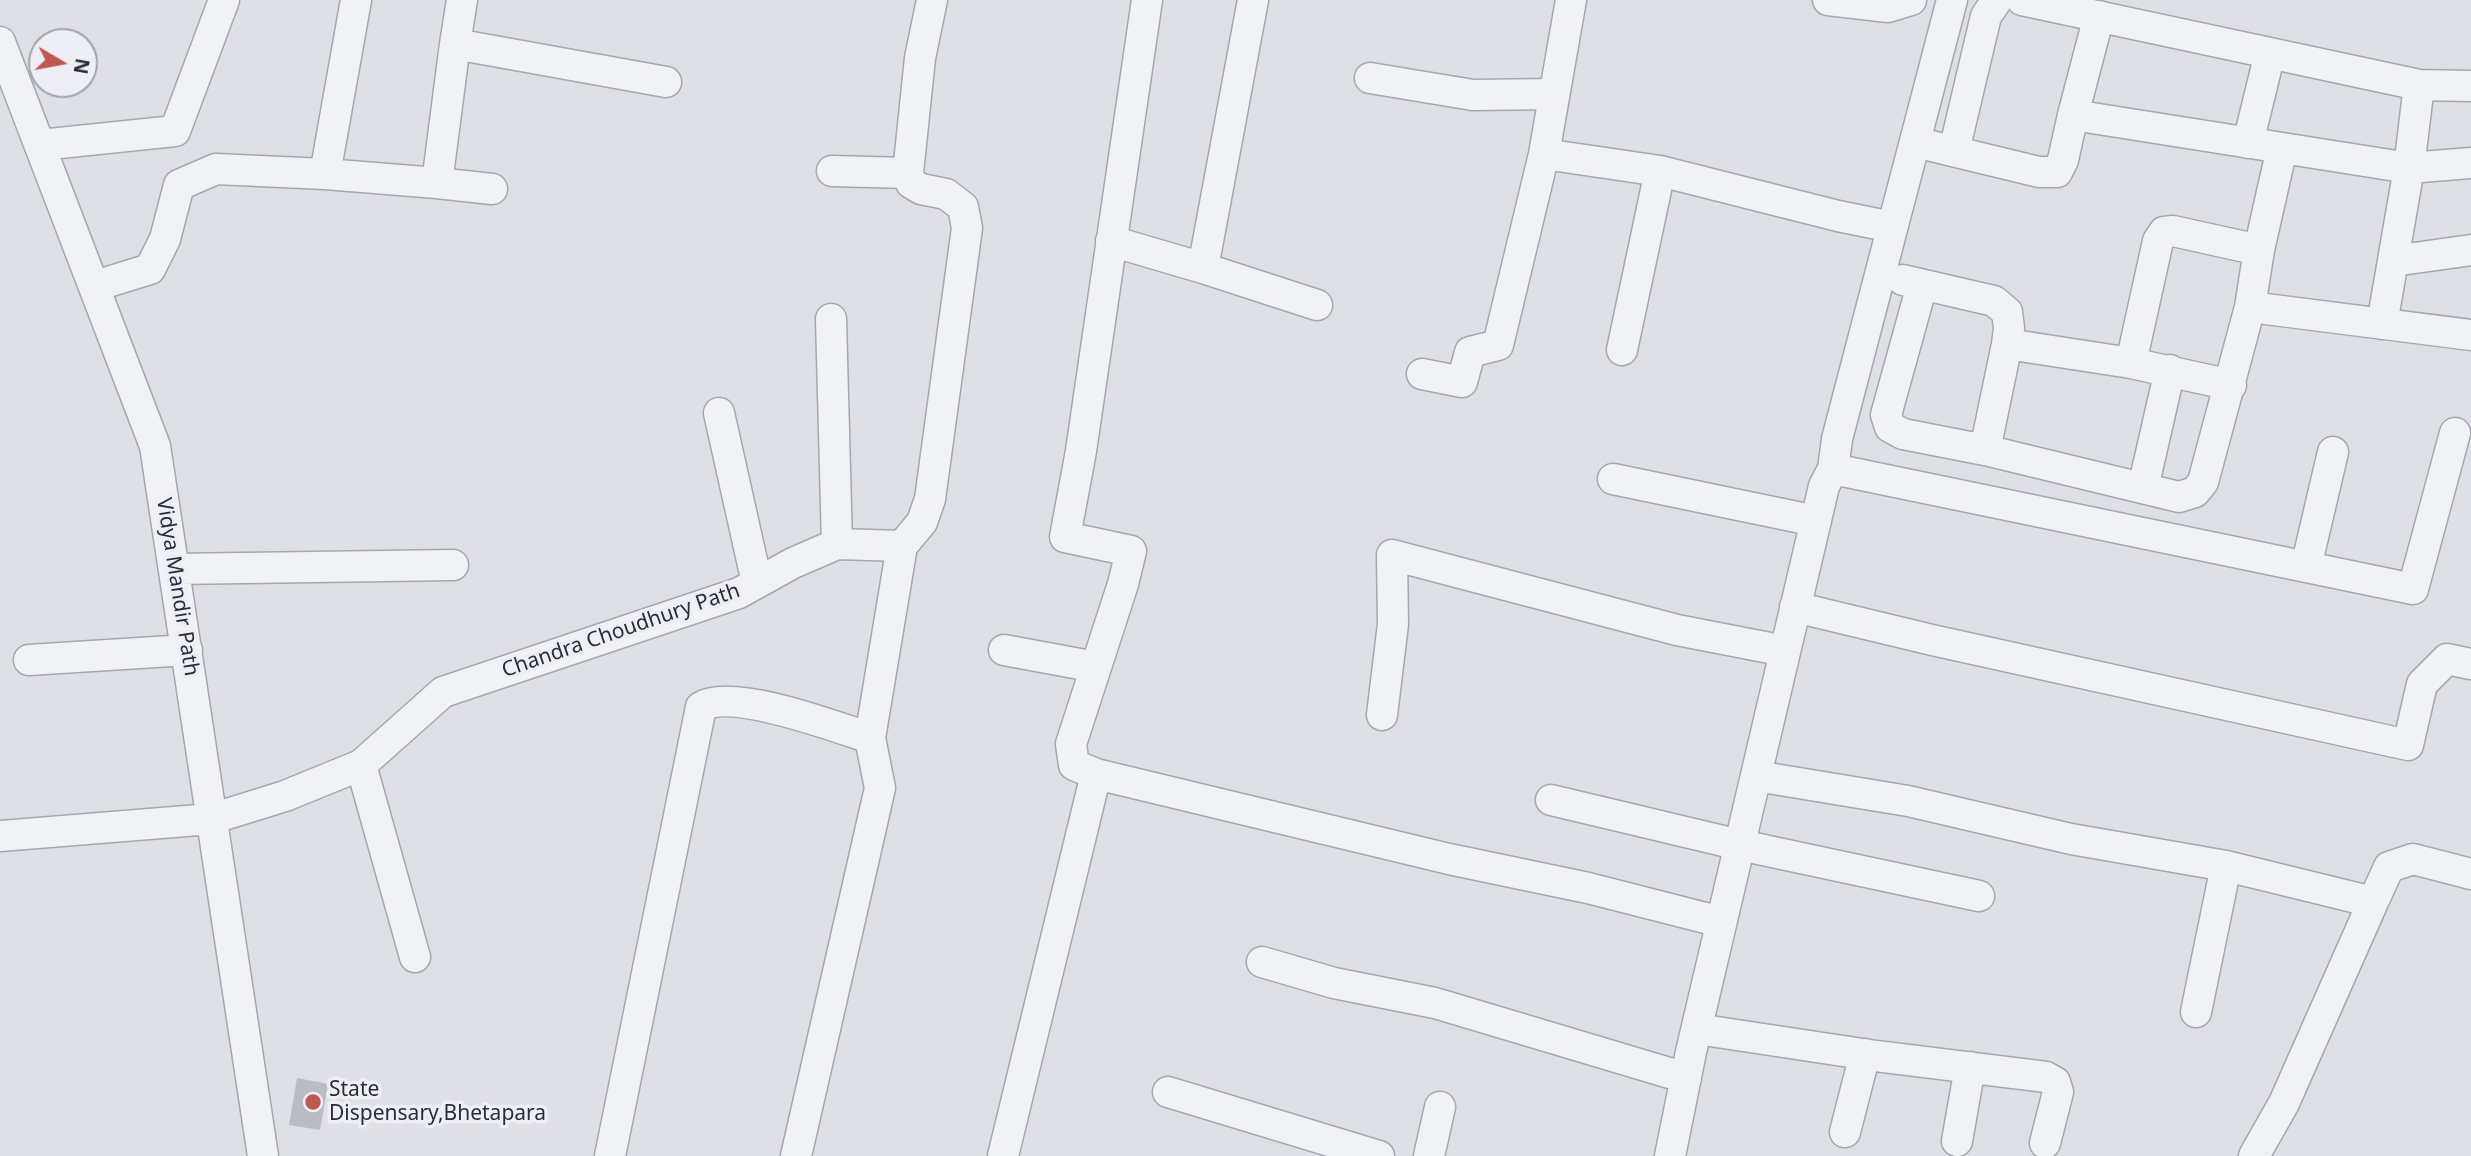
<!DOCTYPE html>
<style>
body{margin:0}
#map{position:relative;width:2471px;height:1156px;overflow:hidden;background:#dfe0e6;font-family:"Noto Sans",sans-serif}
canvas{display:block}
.north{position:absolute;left:28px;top:28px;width:70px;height:70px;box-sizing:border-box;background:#eeeff4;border:2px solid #a0a1aa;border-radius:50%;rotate:100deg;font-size:19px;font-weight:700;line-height:28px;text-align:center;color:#2a2c3b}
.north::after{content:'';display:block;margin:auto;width:24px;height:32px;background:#be5952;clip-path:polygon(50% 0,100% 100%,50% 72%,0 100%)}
</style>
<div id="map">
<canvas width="2471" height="1156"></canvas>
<div class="north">N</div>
</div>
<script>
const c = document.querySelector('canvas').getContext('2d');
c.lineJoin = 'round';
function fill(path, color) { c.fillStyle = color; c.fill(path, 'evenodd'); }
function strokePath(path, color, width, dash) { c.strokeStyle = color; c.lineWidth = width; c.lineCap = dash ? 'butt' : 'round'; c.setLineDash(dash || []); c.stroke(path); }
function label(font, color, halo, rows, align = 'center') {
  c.font = font + ' "Noto Sans",sans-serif'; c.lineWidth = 7; c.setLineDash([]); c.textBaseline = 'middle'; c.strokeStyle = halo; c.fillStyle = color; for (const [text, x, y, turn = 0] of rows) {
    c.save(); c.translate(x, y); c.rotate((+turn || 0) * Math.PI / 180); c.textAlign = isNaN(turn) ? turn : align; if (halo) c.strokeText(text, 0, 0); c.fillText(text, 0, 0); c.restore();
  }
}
const building = new Path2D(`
 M297 1078 328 1084 320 1130 289 1125Z`);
const minor = new Path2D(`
 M1147 0 1081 451 1065 537 1131 551 1123 584 1071 744 1074 765 1096 774 1449 859 1588 888 1721 922
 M1253 0 1203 268 1317 305
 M1571 0 1544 154 1660 171 1838 216 1892 227
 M1828 0 1888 7 1911 0
 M2022 0 2419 85 2471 86
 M0 42 155 446 263 1156
 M455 44 462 0
 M1370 78 1473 95 1554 94
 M2073 115 2099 16
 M1915 142 2039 172H2057L2063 160 2073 115 2409 168 2471 163
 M2248 143 2270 53
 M40 145 175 131 224 0
 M1954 151 1986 16 1997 0
 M832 171 908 173
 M325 174 356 0
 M437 183 492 189
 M1111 241 1203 268
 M2393 261 2471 250
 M1903 280 1994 301 2007 312 2009 328 2007 344 2131 363 2231 385
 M1922 285 1886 415 1890 427 1903 434 1985 450 2179 497 2195 492 2203 482 2250 307 2471 335
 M95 286 150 269 165 239 179 185 216 169 325 174 437 183 455 44 666 82
 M2250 307 2259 250
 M831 319 837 544
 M2382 324 2409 168 2419 85
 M1622 350 1660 171
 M2131 363 2158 241 2164 232 2173 231 2259 250 2282 148
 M1422 374 1462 382 1470 352 1498 345 1544 154
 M719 413 757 583
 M1985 450 2007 344
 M1833 469 2413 589 2455 433
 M1613 479 1816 521
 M2143 488 2170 370
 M902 546 922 522 930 499 967 228 963 207 946 194 921 189 911 183 908 173 920 58 932 0
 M2306 567 2333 452
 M174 569 453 565
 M1795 607 1932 640 2408 745 2422 684 2447 659 2471 664
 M1004 650 1096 667
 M29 660 187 650
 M1382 715 1393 624 1392 555 1677 630 1785 651
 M361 765 415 957
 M1756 776 1908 801 2071 839 2226 866 2373 902 2389 867 2413 859 2471 874
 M1551 800 1740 845 1979 896
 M0 836 211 819 285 796 361 765 443 692 739 593 793 563 837 544 902 546 870 738 880 788 796 1156
 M1262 962 1334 983 1435 1003 1686 1078
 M2196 1012 2226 866
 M1697 1029 1876 1056 2046 1077 2055 1082 2058 1092 2045 1143
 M1168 1092 1379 1156
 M1845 1132 1865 1054
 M1957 1141 1970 1067
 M610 1156 701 707C731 687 836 727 870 738
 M1003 1156 1096 774
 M1429 1156 1440 1107
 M1670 1156 1691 1052 1824 486 1833 469 1837 439 1952 0
 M2254 1156 2284 1103 2373 902`);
const markers = [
 [313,1102,9,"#be5952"]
];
const streetNames = [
 ["Vidya Mandir Path",177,587,81],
 ["Chandra Choudhury Path",621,631,-19]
];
const poiNames = [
 ["State",329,1090],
 ["Dispensary,Bhetapara",329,1114]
];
fill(building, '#babbc5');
strokePath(minor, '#a5a6af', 33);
strokePath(minor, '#f1f2f5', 30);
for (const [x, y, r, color] of markers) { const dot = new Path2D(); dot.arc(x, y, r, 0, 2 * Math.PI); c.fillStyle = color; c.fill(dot); strokePath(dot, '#eeeff4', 2.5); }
label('21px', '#2a2c3b', '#eeeff4', streetNames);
label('21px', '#2a2c3b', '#eeeff4', poiNames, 'left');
</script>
